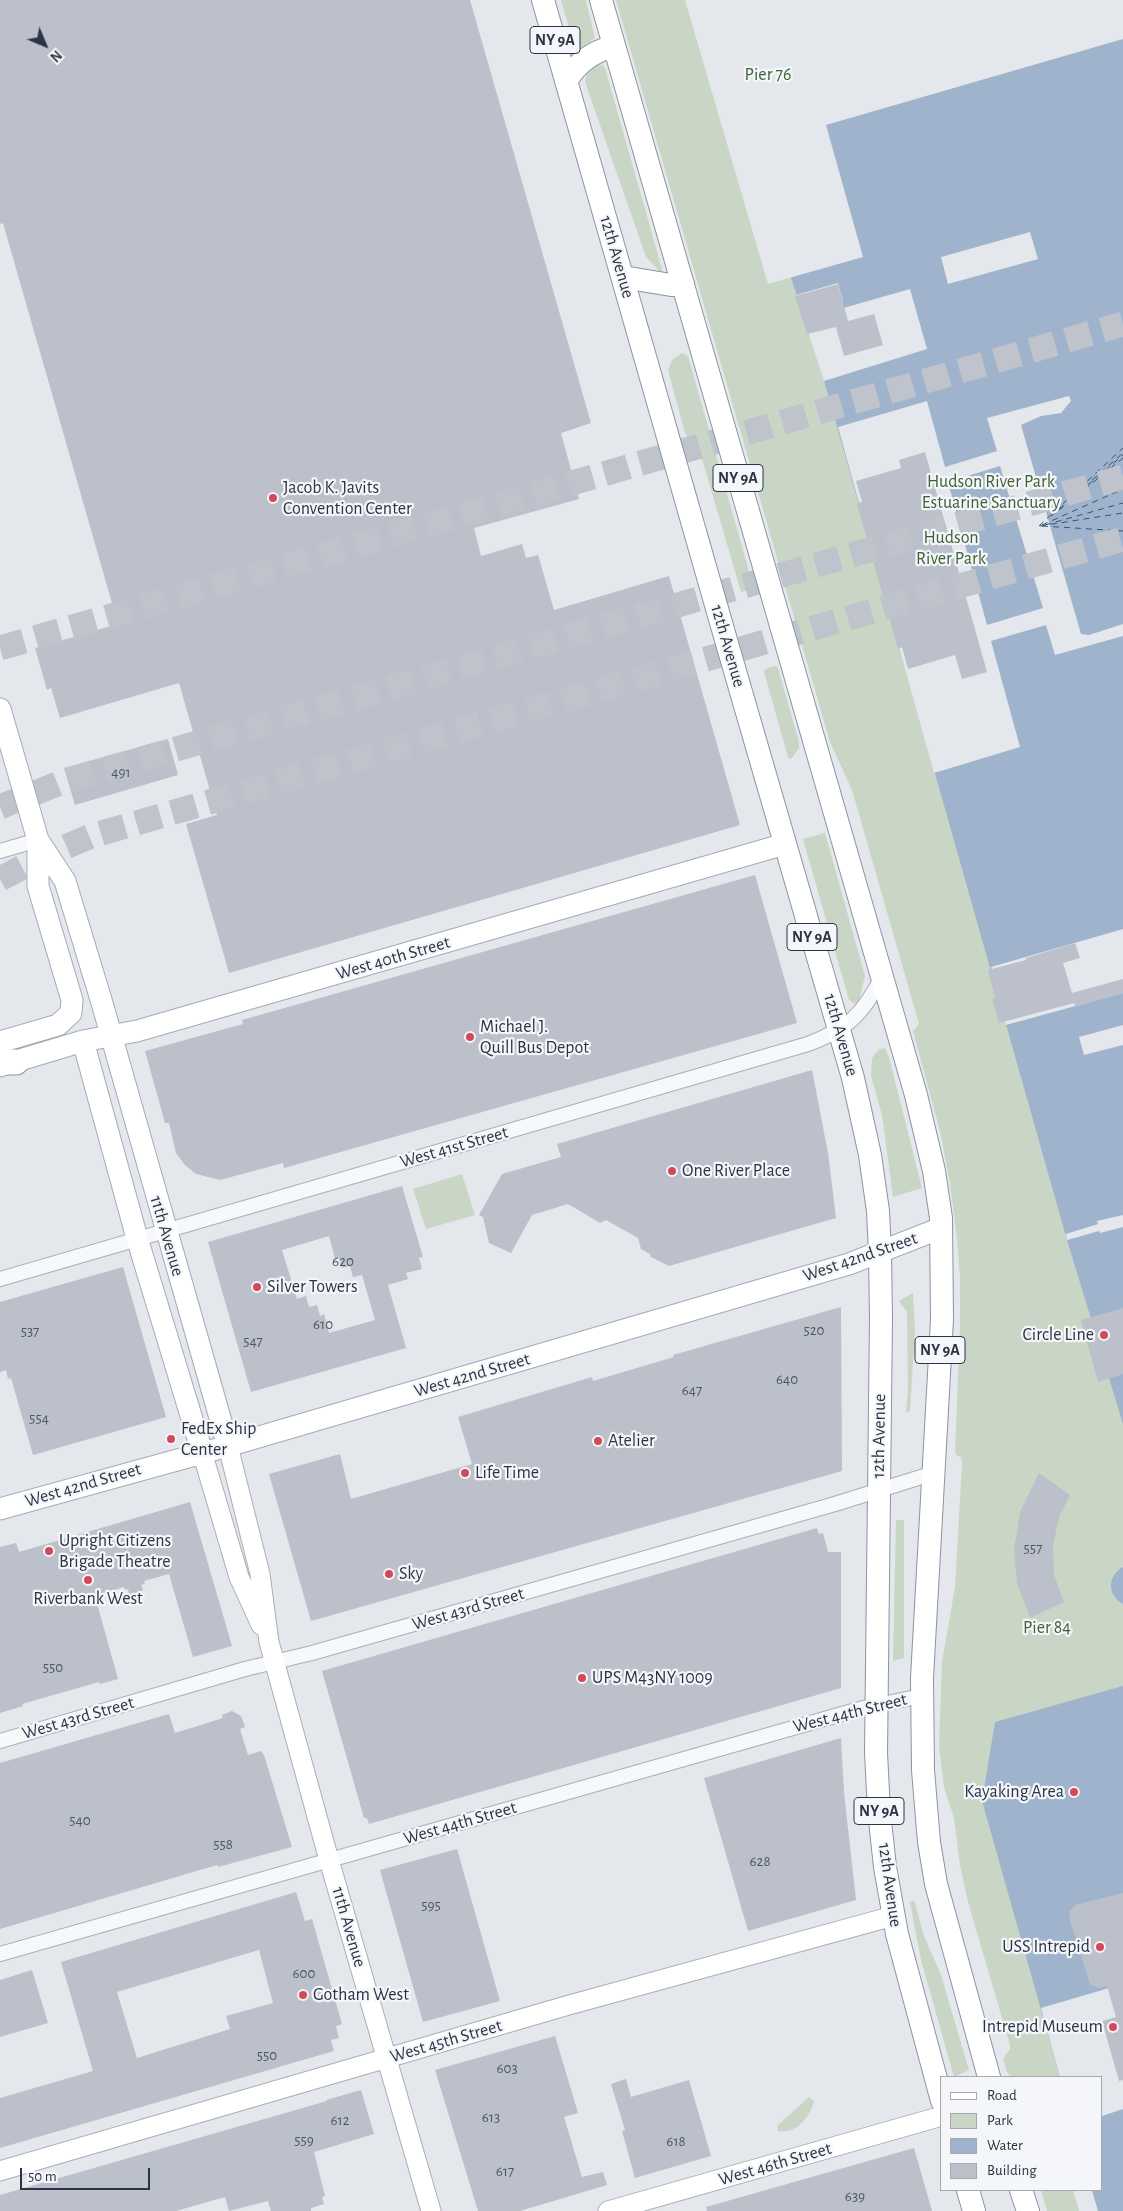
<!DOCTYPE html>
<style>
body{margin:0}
#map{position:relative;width:1123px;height:2211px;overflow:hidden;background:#e4e7ec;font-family:"Alegreya Sans",sans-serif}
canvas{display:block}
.legend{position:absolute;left:940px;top:2076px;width:162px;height:115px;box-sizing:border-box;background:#f4f6f9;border:1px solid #a4a8b1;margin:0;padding:6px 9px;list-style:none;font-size:15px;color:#2b3445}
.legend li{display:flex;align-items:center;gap:10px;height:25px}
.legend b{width:25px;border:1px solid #a4a8b1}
.north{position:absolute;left:20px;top:20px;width:50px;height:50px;-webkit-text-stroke:4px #f4f6f9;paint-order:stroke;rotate:135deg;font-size:14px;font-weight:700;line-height:20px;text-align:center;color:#2b3445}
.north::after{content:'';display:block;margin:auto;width:18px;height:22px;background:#2b3445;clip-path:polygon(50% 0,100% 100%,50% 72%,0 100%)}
.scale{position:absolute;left:20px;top:2168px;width:130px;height:22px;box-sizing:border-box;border:2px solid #2b3445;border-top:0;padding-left:6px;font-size:15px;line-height:18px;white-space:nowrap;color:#2b3445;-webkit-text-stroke:4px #f4f6f9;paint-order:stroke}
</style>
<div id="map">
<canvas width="1123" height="2211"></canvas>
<ul class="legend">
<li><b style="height:6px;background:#fff"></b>Road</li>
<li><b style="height:14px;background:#c9d6c5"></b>Park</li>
<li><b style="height:14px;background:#9fb4cc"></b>Water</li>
<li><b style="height:14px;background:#bbc0ca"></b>Building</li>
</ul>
<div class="north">N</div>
<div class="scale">50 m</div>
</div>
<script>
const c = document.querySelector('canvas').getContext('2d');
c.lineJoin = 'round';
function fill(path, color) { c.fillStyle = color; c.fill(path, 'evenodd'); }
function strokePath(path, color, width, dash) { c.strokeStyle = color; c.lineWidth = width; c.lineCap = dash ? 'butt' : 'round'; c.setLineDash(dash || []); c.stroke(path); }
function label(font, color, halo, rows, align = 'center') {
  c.font = font + ' "Alegreya Sans",sans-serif'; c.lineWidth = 4.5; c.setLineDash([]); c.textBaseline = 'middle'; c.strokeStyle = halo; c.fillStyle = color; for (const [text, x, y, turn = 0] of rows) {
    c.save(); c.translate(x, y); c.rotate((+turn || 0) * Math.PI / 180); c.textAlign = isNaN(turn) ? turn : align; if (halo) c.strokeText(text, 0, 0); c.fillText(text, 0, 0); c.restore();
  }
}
const green = new Path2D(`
 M561 0H586L595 38 578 49 575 48Z
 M616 0H1123L791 278 831 404 1123 316V2211H1098L1092 2190H1102V2077H1011L1007 2072 1003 2059 1010 2049V2045L968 1902 960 1865 954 1818 944 1787 939 1746 942 1662 955 1587 962 1464 961 1457 957 1456 955 1452 960 1327V1277L957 1239 950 1184 940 1131 913 1031 919 1024 852 790 830 742Z
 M595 64 603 65 605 68 662 269 661 273 646 257 585 82 587 71Z
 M682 353 688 356 754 589 741 592 703 462 685 433 668 370 672 360Z
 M775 666 778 668 799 742V748L791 759 788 757 764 672 765 669Z
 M825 833 865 976 859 1001 855 1004 849 1000 803 839Z
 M885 1048 889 1057 922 1188 893 1197 882 1115 871 1076 872 1058 879 1049Z
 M462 1174 475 1215 426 1229 413 1189Z
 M913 1293 915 1331 910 1411 906 1413 908 1390 907 1312 899 1301Z
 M896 1520H904V1658L893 1661Z
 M914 1900 924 1936 941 1975 969 2070 954 2077 921 1960 910 1902Z
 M809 2097 814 2101C810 2117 797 2134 778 2131L777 2126Z
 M1041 2190H1073L1079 2211H1047Z`);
const water = new Path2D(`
 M688 0H1123V1424L1067 1240 824 381 791 278Z
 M1123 1567V1604C1107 1595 1107 1576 1123 1567Z
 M1123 1686V2211H1098L1092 2190H1102V2077H1060L982 1801 995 1722Z`);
const pier = new Path2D(`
 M685 0H1123V39L826 125 863 257 768 284Z
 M1030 232 1038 259 948 284 941 257Z
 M838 283 843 301 817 308 819 315 910 289 927 349 824 381 796 295Z
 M1069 396 1071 401 1061 413 1041 416 1021 425 1081 634 1089 635 1123 624V636L1055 655 1046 625 991 641 1020 747 934 773 838 427 927 401 945 467 997 451 987 418ZM1000 466 1043 608 987 625 948 482Z
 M1123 929V993L1006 1025 991 967Z
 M1123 1025V1045L1084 1055 1079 1037Z
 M1123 1215V1227L1100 1233 1099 1231 1067 1240 1066 1234 1098 1224 1097 1221Z
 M1123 1984V2109L1102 2116V2077H1060L1041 2008Z`);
const ferry = new Path2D(`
 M1080 492 1123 455
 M1059 509 1123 453
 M1059 510 1123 458
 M1051 516 1058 511
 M1042 525 1123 489
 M1045 525 1123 503
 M1039 526 1123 448
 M1040 526 1123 513
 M1042 526 1123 531`);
const building = new Path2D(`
 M0 0H470L591 423 561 433 579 499 474 528 481 556 522 544 526 558 538 555 554 610 669 576 740 825 229 973 186 824 217 815 179 683 60 718 51 688 47 690 35 648 118 624 3 223 0 224Z
 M838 284 848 321 874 314 883 345 844 356 836 327 807 334 795 296Z
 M925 452 987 672 962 679 955 655 908 669 902 647 898 649 857 504 862 502 856 481 901 468 899 460Z
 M168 739 178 775 75 805 64 768Z
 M755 875 797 1023 284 1168 283 1163 220 1180 196 1174 184 1164 176 1153 169 1123H165L145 1051 243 1024 242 1020Z
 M1075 943 1080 958 1063 963 1072 993 1123 979V993L1075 1007 1074 1003 999 1023 992 999 995 998 988 970 1026 960V958Z
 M812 1070 828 1153 836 1218 669 1266 651 1257 650 1254 641 1249 638 1238 606 1220 600 1223 568 1204 532 1215 511 1253 489 1243 483 1217 479 1215 502 1174 561 1157 557 1144Z
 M402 1186 423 1257 419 1258 422 1269 406 1273 408 1279 388 1285 406 1348 251 1392 208 1242ZM329 1236 335 1259 339 1258 342 1268 350 1266 353 1277 362 1275 375 1320 329 1333 324 1314 320 1316 317 1305 309 1307 306 1296 297 1299 282 1250Z
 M123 1267 166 1417 33 1455 11 1378 8 1379 6 1370 0 1372V1302Z
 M841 1307 842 1471 311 1621 269 1474 340 1454 351 1499 472 1464 458 1417 592 1377 593 1381 674 1357 673 1355Z
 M1123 1308V1374L1098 1382 1081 1320Z
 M1039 1473 1070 1495 1059 1517 1053 1546 1054 1575 1064 1602 1030 1618 1017 1583 1014 1550 1020 1512Z
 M190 1502 232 1646 193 1657 169 1574 144 1581 145 1584 141 1585 143 1590 137 1593 129 1594 128 1589 125 1590 124 1587 95 1596 118 1679 100 1684 99 1682 22 1704 23 1706 0 1713V1547L16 1543 19 1552Z
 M817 1528 819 1534 823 1533 828 1552H841V1688L369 1824 367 1818H364L322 1671Z
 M232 1711 241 1716 245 1727 240 1729 248 1755 261 1751 264 1755 292 1847 218 1867 217 1865 0 1929V1763L169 1714 175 1733 223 1718 222 1715Z
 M841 1738 844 1793 856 1900 748 1931 704 1778Z
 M457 1849 500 2001 423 2022 380 1870Z
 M296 1892 305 1921 312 1919 342 2024 336 2026 339 2038 331 2040 334 2051 0 2148V2098L93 2071 61 1962ZM259 1950 273 2003 226 2016 230 2029 137 2058 117 1992Z
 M1123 1893V2080L1119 2081 1102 2021 1116 2017 1107 1986 1099 1988 1090 1985 1072 1926 1071 1927 1069 1912 1075 1905Z
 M32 1970 48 2023 0 2037V1980Z
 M555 2036 578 2113 564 2117 582 2177 603 2172 607 2185 520 2211H478L435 2070Z
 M626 2079 631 2097 689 2080 711 2156 635 2178 622 2131 625 2130 611 2084Z
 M361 2090 374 2134 314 2152 325 2196 322 2197 324 2204 311 2208V2211H271L268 2201 229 2211 225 2197 176 2211H0V2195L327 2101 326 2100Z
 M914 2148 932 2211H707L706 2207Z`);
const motorwayTunnel = new Path2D(`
 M0 648 1123 324
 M0 807 65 781 1123 477
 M0 879 44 856 91 836 1123 539`);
const minor = new Path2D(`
 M0 851 38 840
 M0 1279 808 1044C848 1029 863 1014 882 977
 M0 1741 245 1669 312 1653 835 1504 934 1473
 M0 1954 863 1708 921 1696`);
const secondary = new Path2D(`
 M228 1446 260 1574 269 1642 329 1860 431 2211
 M202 1452 239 1577 261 1625
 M0 2171 569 2005 893 1916
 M608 2211 942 2116`);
const primary = new Path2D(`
 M0 709 38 840 65 881 102 1003 228 1446
 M83 1041 137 1238 202 1452
 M0 1042 58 1025 71 1013 72 1000 38 886V840
 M0 1066 83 1041 137 1031 785 844
 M0 1509 228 1446 849 1264 941 1228`);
const trunk = new Path2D(`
 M543 0 726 640 853 1078 870 1155 878 1211 880 1253 881 1318 876 1753 879 1811 885 1867 897 1934 942 2101
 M601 0 916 1095 934 1171 941 1218 942 1320 922 1678 923 1770 929 1842 936 1884 989 2077
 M566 81C578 62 592 52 614 46
 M623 277 671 285 683 284
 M968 2190 974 2211
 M1021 2190 1028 2211`);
const motorway = new Path2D(`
 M0 1062H16`);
const markers = [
 [273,498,5,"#d1495b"],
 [470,1037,5,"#d1495b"],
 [672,1171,5,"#d1495b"],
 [257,1287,5,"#d1495b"],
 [1104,1335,5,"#d1495b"],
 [171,1439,5,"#d1495b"],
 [598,1441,5,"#d1495b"],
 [465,1473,5,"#d1495b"],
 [49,1551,5,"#d1495b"],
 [389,1574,5,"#d1495b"],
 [88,1580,5,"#d1495b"],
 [582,1678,5,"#d1495b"],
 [1074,1792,5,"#d1495b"],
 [1100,1947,5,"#d1495b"],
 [303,1995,5,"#d1495b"],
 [1113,2027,5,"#d1495b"]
];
const numberNames = [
 ["491",121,772],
 ["620",343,1261],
 ["610",323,1324],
 ["520",814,1330],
 ["537",30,1331],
 ["547",253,1341],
 ["640",787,1379],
 ["647",692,1390],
 ["554",39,1418],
 ["557",1033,1548],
 ["550",53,1667],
 ["540",80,1820],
 ["558",223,1844],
 ["628",760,1861],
 ["595",431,1905],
 ["600",304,1973],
 ["550",267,2055],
 ["603",507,2068],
 ["613",491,2117],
 ["612",340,2120],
 ["559",304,2140],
 ["618",676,2141],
 ["617",505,2171],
 ["639",855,2196]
];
const shields = [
 [555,40,50],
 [738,478,50],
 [812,937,50],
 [940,1350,50],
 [879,1811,50]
];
const shieldNames = [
 ["NY 9A",555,40],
 ["NY 9A",738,478],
 ["NY 9A",812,937],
 ["NY 9A",940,1350],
 ["NY 9A",879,1811]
];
const parkNames = [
 ["Pier 76",768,75],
 ["Hudson River Park",991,482],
 ["Estuarine Sanctuary",991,503],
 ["Hudson",951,538],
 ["River Park",951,559],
 ["Pier 84",1047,1628]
];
const streetNames = [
 ["12th Avenue",617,257,74],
 ["12th Avenue",728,646,74],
 ["West 40th Street",393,958,-16],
 ["12th Avenue",841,1035,74],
 ["West 41st Street",454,1147,-16],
 ["11th Avenue",167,1236,74],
 ["West 42nd Street",860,1257,-19],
 ["West 42nd Street",472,1375,-16],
 ["12th Avenue",879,1436,-89],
 ["West 42nd Street",83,1485,-16],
 ["West 43rd Street",468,1609,-16],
 ["West 44th Street",850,1713,-14],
 ["West 43rd Street",78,1718,-16],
 ["West 44th Street",460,1823,-16],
 ["12th Avenue",890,1885,82],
 ["11th Avenue",349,1927,74],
 ["West 45th Street",446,2041,-16],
 ["West 46th Street",775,2164,-16]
];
const poiNames = [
 ["Jacob K. Javits",283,488],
 ["Convention Center",283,509],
 ["Michael J.",480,1027],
 ["Quill Bus Depot",480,1048],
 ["One River Place",682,1171],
 ["Silver Towers",267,1287],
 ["Circle Line",1094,1335,"right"],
 ["FedEx Ship",181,1429],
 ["Center",181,1450],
 ["Atelier",608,1441],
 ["Life Time",475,1473],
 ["Upright Citizens",59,1541],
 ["Brigade Theatre",59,1562],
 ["Sky",399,1574],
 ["Riverbank West",88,1599,"center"],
 ["UPS M43NY 1009",592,1678],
 ["Kayaking Area",1064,1792,"right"],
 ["USS Intrepid",1090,1947,"right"],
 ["Gotham West",313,1995],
 ["Intrepid Museum",1103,2027,"right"]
];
fill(green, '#c9d6c5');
fill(water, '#9fb4cc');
fill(pier, '#e4e7ec');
strokePath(ferry, '#34527a', 1, [6, 5]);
fill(building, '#bbc0ca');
strokePath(motorwayTunnel, '#bfc3cb', 25, [25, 12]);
strokePath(minor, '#a9aeb7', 16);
strokePath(secondary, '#a9aeb7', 21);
strokePath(primary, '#a3abb8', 23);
strokePath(trunk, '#8b94a3', 24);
strokePath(motorway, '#8b94a3', 27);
strokePath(minor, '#f7f8fa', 14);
strokePath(secondary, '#fff', 19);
strokePath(primary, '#fff', 21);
strokePath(trunk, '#fff', 22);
strokePath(motorway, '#fff', 25);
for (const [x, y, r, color] of markers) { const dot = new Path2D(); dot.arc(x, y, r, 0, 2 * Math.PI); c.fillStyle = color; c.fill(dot); strokePath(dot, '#f4f6f9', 2); }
label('15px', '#4f5766', null, numberNames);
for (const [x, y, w] of shields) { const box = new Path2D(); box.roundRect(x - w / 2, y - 13.5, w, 27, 4); c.fillStyle = '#f4f6f9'; c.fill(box); strokePath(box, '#2b3445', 1); }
label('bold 16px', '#2b3445', null, shieldNames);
label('18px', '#3f6138', '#f4f6f9', parkNames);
label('18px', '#2b3445', '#f4f6f9', streetNames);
label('18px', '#2b3445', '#f4f6f9', poiNames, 'left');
</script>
